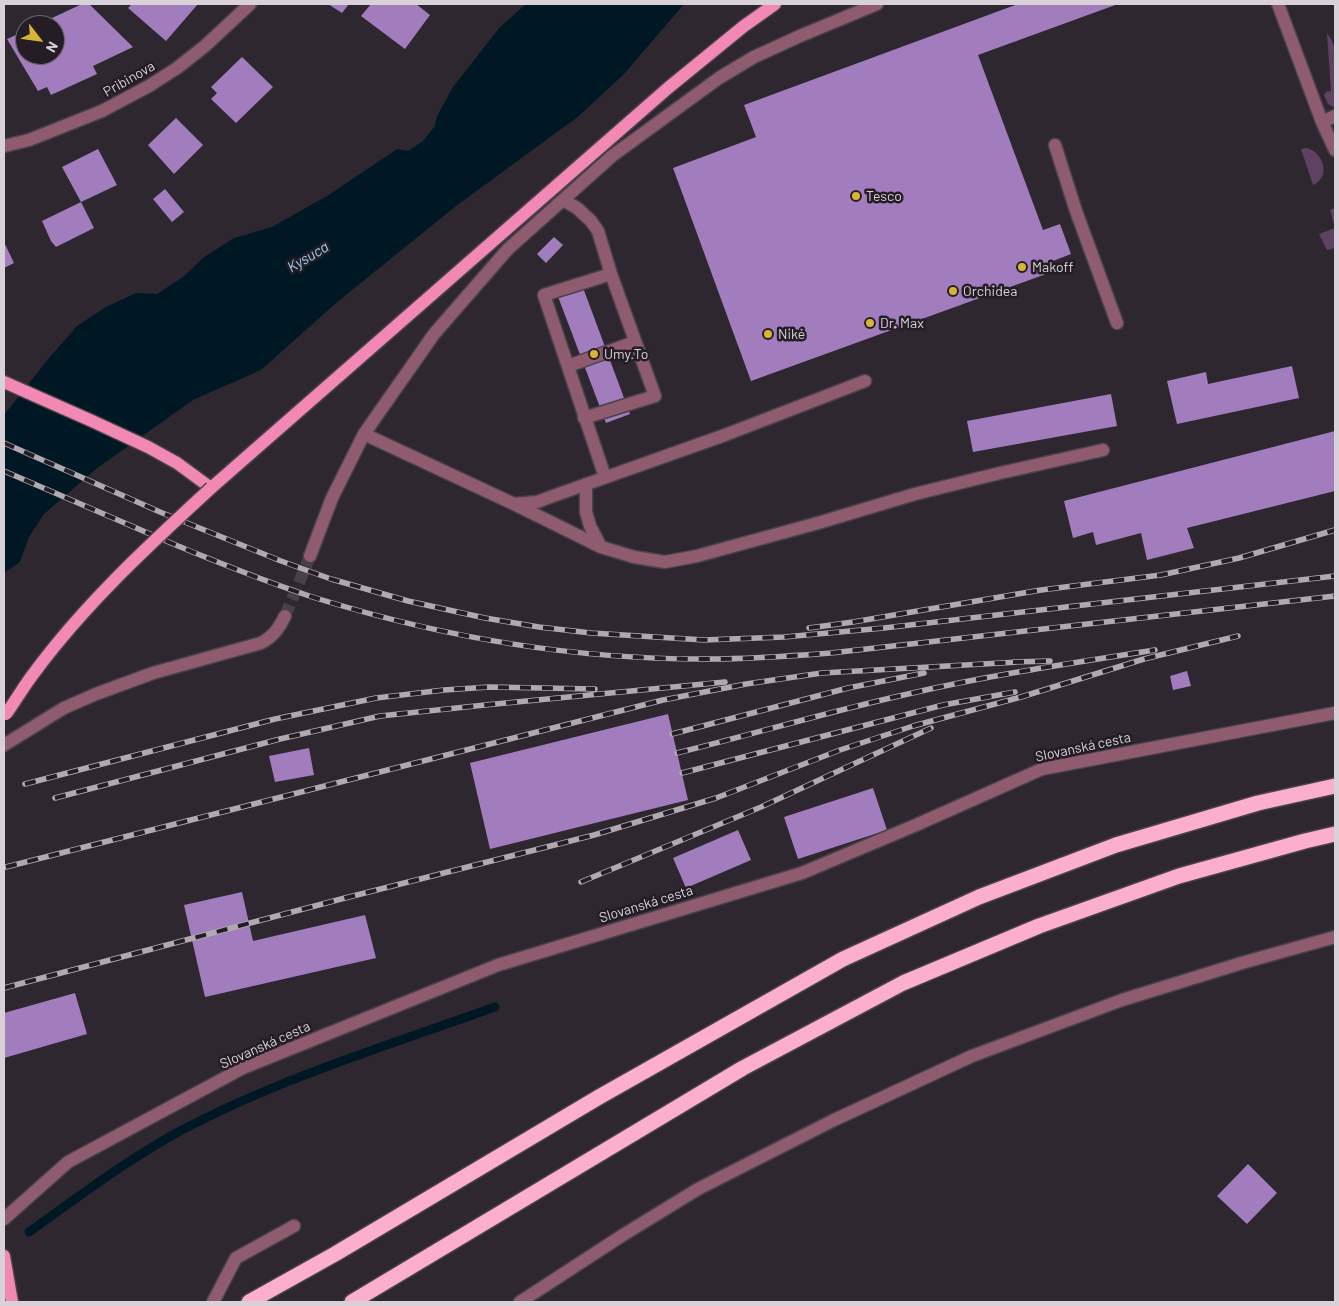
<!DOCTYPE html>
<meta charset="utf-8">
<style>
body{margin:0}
#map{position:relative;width:1339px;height:1306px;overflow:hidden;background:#2f2730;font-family:Barlow,sans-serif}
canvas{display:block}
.frame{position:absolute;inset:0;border:5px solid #d8d2d8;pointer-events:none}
.north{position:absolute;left:15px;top:15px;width:50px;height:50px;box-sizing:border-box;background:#251d26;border:1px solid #6d656d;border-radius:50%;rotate:120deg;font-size:14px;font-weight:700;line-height:20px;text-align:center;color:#d8d2d8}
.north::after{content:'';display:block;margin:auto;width:18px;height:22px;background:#d7b434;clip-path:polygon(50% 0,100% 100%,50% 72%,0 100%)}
</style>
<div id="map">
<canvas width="1339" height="1306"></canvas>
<div class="frame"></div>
<div class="north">N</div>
</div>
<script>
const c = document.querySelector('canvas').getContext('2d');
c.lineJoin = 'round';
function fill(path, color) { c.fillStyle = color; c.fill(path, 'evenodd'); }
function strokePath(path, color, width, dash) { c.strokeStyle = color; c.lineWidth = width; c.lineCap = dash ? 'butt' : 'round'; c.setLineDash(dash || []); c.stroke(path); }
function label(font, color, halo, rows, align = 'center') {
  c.font = font + ' Barlow,sans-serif'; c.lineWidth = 5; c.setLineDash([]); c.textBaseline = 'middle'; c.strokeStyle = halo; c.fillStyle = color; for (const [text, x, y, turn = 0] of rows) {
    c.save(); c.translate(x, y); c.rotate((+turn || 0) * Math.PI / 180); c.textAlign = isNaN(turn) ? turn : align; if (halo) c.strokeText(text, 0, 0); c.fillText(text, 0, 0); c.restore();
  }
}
const green = new Path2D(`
 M1327 33 1332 41 1335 49V108L1328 104 1324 95 1326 92 1331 91Z
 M1306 148C1323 151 1332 177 1313 185L1301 149Z
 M1335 208V246L1332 249 1327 250 1319 234 1335 228 1330 210Z`);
const water = new Path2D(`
 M526 4H684L625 73 579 116 456 206 336 303 261 370 193 400 96 469 44 514 29 537 20 562 4 573V415L49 358 77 326 106 307 136 293 157 294 183 277 204 257 234 238 272 227 327 196 397 149 408 151 423 141 435 126 437 116 453 87 500 27Z`);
const stream = new Path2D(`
 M29 1232C78 1197 127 1160 180 1131 280 1078 389 1045 495 1007`);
const building = new Path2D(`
 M82 4H89L133 47 93 66 97 74 51 95 47 87 38 91 7 39 25 31V55H55V25H37Z
 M132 4H198L166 41 128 8Z
 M328 4H349L342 13Z
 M371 4H416L430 15 405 49 361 16Z
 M1018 4H1118L978 55 1043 230 1060 224 1071 254 1053 261 1057 270 751 381 673 168 756 137 744 105Z
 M242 57 273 87 236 123 211 99 217 93 211 87Z
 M176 118 203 145 174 174 148 145Z
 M98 149 117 185 81 202 62 167Z
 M165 189 184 212 172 222 153 199Z
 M81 202 94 228 56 247 51 241 42 221Z
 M554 237 563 245 546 263 537 254Z
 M4 242 14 263 4 268Z
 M582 285 630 414 606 423 557 294Z
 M1292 366 1299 398 1177 424 1167 381 1206 372 1208 384Z
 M1111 394 1117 426 973 452 967 421Z
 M1335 431V491L1187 528 1194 548 1147 560 1141 533 1096 545 1093 532 1073 538 1064 501Z
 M1187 671 1191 686 1173 690 1170 676Z
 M668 714 688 800 490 849 470 763Z
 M309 748 314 775 275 782 269 756Z
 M873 788 887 830 798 859 784 817Z
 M738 830 751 860 686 888 673 858Z
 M242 892 253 941 365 915 376 958 205 997 184 905Z
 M75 993 87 1034 4 1058V1013Z
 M1248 1164 1277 1193 1247 1224 1217 1196Z`);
const minorTunnel = new Path2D(`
 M285 616 310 556`);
const minor = new Path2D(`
 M1278 4 1322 122 1335 150
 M1322 122 1335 116
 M1055 145 1076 211 1117 323
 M4 146 29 140 102 111 149 86 177 68 205 46 250 4
 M563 200 577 208 591 221 598 231 611 274 655 396 584 418
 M568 366 635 342
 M364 434 514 504 601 547 634 557 665 562 697 556 818 523 915 494 1000 473 1103 450
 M605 477 544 295 611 274
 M586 484V512L590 526 601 547
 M514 504 537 502 553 496 725 435 865 381
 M310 556 332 498 364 434 434 334 508 249 612 156 719 78 754 57 800 36 877 4
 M4 745 64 708 96 694 153 673 261 643C274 636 279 628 285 616
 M4 1219 68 1162 243 1068 498 965 802 873 916 825 1042 769 1335 713
 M213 1302 236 1258 294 1226
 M520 1302 623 1235 698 1189 834 1120 972 1056 1122 1000 1245 962 1335 937`);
const major = new Path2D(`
 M4 382 92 421 148 447 177 463 211 488 668 88 744 26 775 4
 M4 1256 12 1302`);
const highway = new Path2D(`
 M249 1302 335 1254 599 1097 843 959 979 897 1116 845 1258 803 1335 786
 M352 1302 743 1068 903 983 1039 926 1179 876 1305 841 1335 834`);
const rail = new Path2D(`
 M4 443 160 512 281 561 331 579 408 601 485 618 539 627 591 633 704 640 784 637 884 628 1335 576
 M4 471C62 496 120 521 178 546 225 565 271 584 319 599 446 638 578 660 711 659 751 659 791 656 831 653L1335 596
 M809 628 853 622 1041 590 1161 575 1239 558 1335 530
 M1013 662 1050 661
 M672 734 848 688 924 673
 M677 753C754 734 831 711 908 694 990 675 1072 663 1155 650
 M682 773 943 705 1015 692
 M25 784 275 719 376 698 444 690 489 687 595 689
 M55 798 280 739 380 716 485 705 725 682
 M6 867 663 700 746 684 822 673 1019 662
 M581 882 761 807 931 728
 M4 988 345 898 594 835 716 798 840 750 913 726 1021 697 1144 659 1238 636`);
const majorBridge = new Path2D(`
 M6 714C16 700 24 686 34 673 85 604 149 545 211 488`);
const markers = [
 [856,196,5,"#d7b434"],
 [1022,267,5,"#d7b434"],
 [953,291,5,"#d7b434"],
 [870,323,5,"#d7b434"],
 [768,334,5,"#d7b434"],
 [594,354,5,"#d7b434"]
];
const streetNames = [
 ["Pribinova",129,79,-30],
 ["Slovanská cesta",1083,747,-12],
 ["Slovanská cesta",646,904,-17],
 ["Slovanská cesta",265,1045,-24]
];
const poiNames = [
 ["Tesco",866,196],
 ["Makoff",1032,267],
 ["Orchidea",963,291],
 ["Dr. Max",880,323],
 ["Niké",778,334],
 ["Umy.To",604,354]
];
const waterNames = [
 ["Kysuca",308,257,-31]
];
fill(green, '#5f4161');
fill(water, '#001824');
strokePath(stream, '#001824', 9);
fill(building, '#a17dbe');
strokePath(minorTunnel, '#484149', 12, [12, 6]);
strokePath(minor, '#4a424b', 15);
strokePath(major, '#4a424b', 15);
strokePath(highway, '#4a424b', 18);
strokePath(minor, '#8e5b6f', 12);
strokePath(major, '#f288b4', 12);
strokePath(highway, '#fcafcd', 15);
strokePath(rail, '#b0aab0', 5.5);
strokePath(rail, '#251d26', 4, [11]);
strokePath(majorBridge, '#4a424b', 15, []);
strokePath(majorBridge, '#f288b4', 12);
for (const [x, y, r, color] of markers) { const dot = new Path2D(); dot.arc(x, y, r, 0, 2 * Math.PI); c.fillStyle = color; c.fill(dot); strokePath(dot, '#251d26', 2); }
label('14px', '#d8d2d8', '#251d26', streetNames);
label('14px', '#d8d2d8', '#251d26', poiNames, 'left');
label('italic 15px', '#96d4f7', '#251d26', waterNames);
</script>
